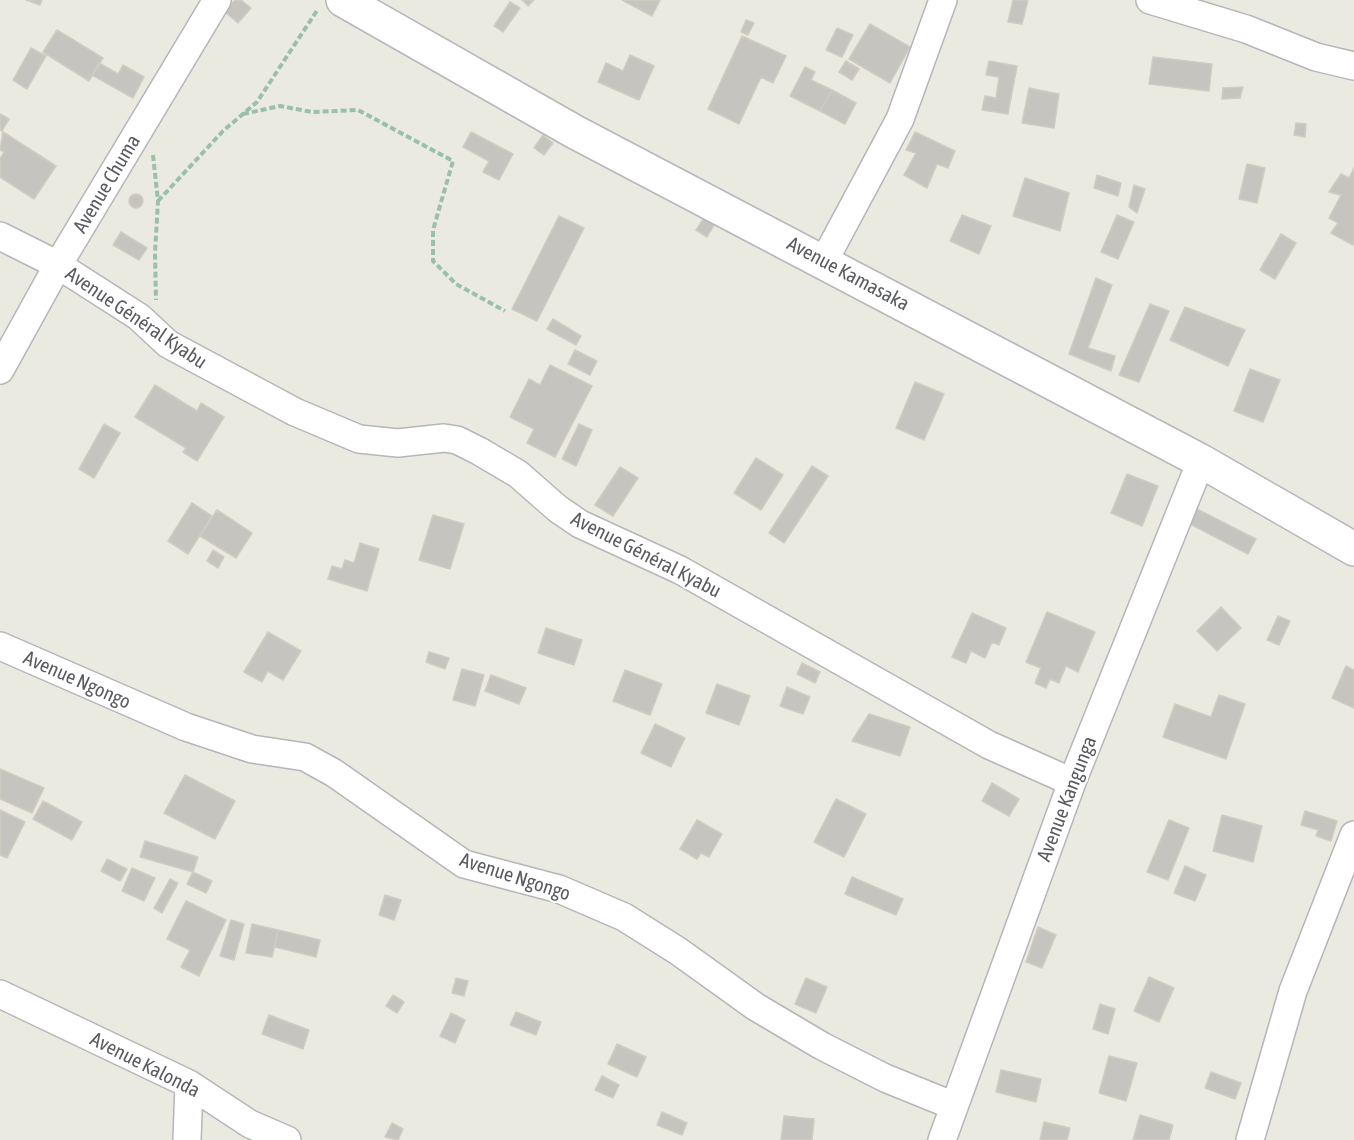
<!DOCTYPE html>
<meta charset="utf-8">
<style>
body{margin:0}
canvas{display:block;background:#ebeae1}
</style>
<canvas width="1354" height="1140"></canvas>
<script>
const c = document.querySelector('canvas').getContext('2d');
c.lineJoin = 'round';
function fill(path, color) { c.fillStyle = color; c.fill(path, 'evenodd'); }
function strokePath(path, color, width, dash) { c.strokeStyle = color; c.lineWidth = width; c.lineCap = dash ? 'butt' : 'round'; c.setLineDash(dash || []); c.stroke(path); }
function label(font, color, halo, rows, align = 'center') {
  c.font = font + ' "Asap Condensed",sans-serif'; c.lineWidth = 4.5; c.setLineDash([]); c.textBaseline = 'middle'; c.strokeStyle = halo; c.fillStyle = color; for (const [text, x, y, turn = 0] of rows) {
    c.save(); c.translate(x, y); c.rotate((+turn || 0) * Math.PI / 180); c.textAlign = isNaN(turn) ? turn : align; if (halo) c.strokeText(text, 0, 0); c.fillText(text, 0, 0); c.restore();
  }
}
const building = new Path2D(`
 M26 0H42L40 5Z
 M235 0H241L251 8 238 23 225 12Z
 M522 0H534L528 6Z
 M622 0H660L652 16Z
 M1013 0H1028L1022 24 1008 22Z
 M510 2 520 8 503 32 494 26Z
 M746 20 754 23 748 35 741 32Z
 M870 24 910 47 890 83 849 59Z
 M837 28 853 35 842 57 826 50Z
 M57 30 103 58 89 81 43 52Z
 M742 36 786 56 773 83 761 77 739 124 708 109Z
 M31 48 46 56 27 89 13 80Z
 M630 55 654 66 639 100 598 82 606 63 623 71Z
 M1153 57 1212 64 1209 91 1149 84Z
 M846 61 859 69 852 80 839 72Z
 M989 61 1017 66 1008 114 982 110 985 96 996 98 999 77 986 75Z
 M99 63 118 74 123 65 144 77 133 98 92 75Z
 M805 67 815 72 811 80 832 90 820 111 790 96Z
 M1243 87 1240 98 1222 99 1223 88Z
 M1029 88 1059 94 1054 128 1022 123Z
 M832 90 856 103 845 124 820 111Z
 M0 114 9 119 2 131 0 130Z
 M1296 123 1306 124 1305 137 1294 135Z
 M3 132 56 166 34 199 0 177V159L4 152 0 150Z
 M471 132 513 154 499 180 483 172 489 161 463 147Z
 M915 132 955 151 948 168 937 164 927 188 904 175 916 153 906 150Z
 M543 135 553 143 544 155 534 148Z
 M1247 164 1265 168 1257 203 1239 199Z
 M1354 168V243L1353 245 1331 233 1338 223 1329 218 1341 195 1329 192 1341 174 1349 178Z
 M1097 175 1121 183 1118 196 1094 188Z
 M1025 178 1069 193 1060 231 1013 216Z
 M1134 185 1145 189 1137 213 1129 207Z
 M129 201a7 7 0 1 1 14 0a7 7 0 1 1-14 0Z
 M962 215 991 226 979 254 950 241Z
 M1117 215 1134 222 1118 259 1101 252Z
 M559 216 584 228 537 321 512 309Z
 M704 218 714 225 707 237 696 230Z
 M121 232 147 248 139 260 113 245Z
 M1281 234 1296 243 1275 279 1260 270Z
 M1096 278 1112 285 1088 348 1115 356 1111 371 1069 354Z
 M1150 304 1169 311 1139 382 1119 375Z
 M1185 307 1245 330 1228 366 1170 340Z
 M553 319 581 336 576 345 547 329Z
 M575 350 597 361 590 375 568 364Z
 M550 365 592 386 555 457 527 443 534 429 510 417 529 379 540 385Z
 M1250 369 1280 380 1263 422 1234 411Z
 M915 382 944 394 924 440 896 428Z
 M155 385 197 411 201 403 224 417 197 461 183 452 186 448 135 417Z
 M104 424 120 433 94 478 79 469Z
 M579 424 592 430 576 466 562 459Z
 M756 458 783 475 761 510 734 493Z
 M812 466 828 476 784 543 769 533Z
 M620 467 638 478 613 516 595 505Z
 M1127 474 1158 486 1142 526 1111 513Z
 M192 503 212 516 188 554 168 541Z
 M1195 508 1256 539 1248 554 1188 523Z
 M217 510 252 533 236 558 200 536Z
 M433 515 464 524 450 569 419 560Z
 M360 543 379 549 367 591 328 579 332 566 342 569 345 560 354 563Z
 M213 550 224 557 218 568 207 561Z
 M1221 607 1241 628 1217 651 1197 631Z
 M1047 612 1095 632 1078 672 1066 666 1059 683 1050 679 1046 688 1035 683 1041 668 1026 662Z
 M972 613 1006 628 999 645 992 642 985 658 971 651 966 663 952 657Z
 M1278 616 1290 621 1279 645 1267 640Z
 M546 628 582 640 574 665 538 653Z
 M268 632 301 651 283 680 268 671 262 682 244 672Z
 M429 652 449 658 445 669 426 662Z
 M802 663 820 672 815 683 797 674Z
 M1346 666 1354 670V708L1332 698Z
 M462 669 484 675 475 706 453 700Z
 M625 670 662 684 650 715 613 701Z
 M491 675 526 688 519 704 485 691Z
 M717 684 750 696 739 725 706 713Z
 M787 687 810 697 803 714 780 706Z
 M1219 695 1245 704 1226 759 1163 737 1175 704 1211 717Z
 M869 714 910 727 900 756 852 741Z
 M655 724 685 738 671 767 641 753Z
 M0 769 44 788 32 813 0 799Z
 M185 775 235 801 215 839 164 813Z
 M992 783 1019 799 1009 816 982 801Z
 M836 799 866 814 844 857 814 842Z
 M43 801 82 822 72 840 33 819Z
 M0 810 25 822 7 858 0 855Z
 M1305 811 1337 821 1331 841 1316 836 1318 830 1301 825Z
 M1222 815 1262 826 1253 862 1213 851Z
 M697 820 722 834 709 857 701 853 697 859 680 849Z
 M1169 820 1189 828 1168 880 1147 872Z
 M145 841 198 857 193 872 140 857Z
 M107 859 127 869 120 881 101 871Z
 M1185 866 1206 875 1195 901 1174 893Z
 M132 868 155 878 144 901 122 891Z
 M193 872 212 881 206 893 187 884Z
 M852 877 903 899 896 915 845 894Z
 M170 879 178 883 162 913 154 908Z
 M385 895 401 900 394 920 379 915Z
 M186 901 226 920 199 976 181 967 190 950 167 939Z
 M231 920 244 924 234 960 220 956Z
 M252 924 278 930 272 957 246 953Z
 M1038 927 1056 935 1042 968 1026 962Z
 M278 930 320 940 316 957 275 947Z
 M1149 977 1174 988 1159 1022 1134 1011Z
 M456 978 468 981 464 996 452 993Z
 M806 978 827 987 816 1013 795 1004Z
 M393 995 404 1002 397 1013 386 1006Z
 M1100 1004 1115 1009 1108 1034 1093 1029Z
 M516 1012 541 1022 536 1035 510 1025Z
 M451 1013 465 1020 455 1043 440 1036Z
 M269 1015 309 1030 303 1049 262 1034Z
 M617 1044 646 1057 637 1077 608 1064Z
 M1109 1056 1137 1063 1126 1101 1099 1093Z
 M1001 1070 1041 1079 1036 1102 996 1092Z
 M1211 1072 1241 1083 1235 1099 1205 1088Z
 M602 1076 619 1085 613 1098 595 1090Z
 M662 1112 687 1123 682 1135 657 1125Z
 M1140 1115 1173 1125 1169 1140H1133Z
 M784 1116 814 1119 812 1140H781Z
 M1044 1122 1070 1128 1067 1140H1040Z
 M392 1123 403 1129 398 1140 385 1137Z`);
const path = new Path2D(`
 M243 114 280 106 312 112 358 110 453 161 433 230V261L456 284 505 311
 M153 155 158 201 155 253 156 300
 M158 201 223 131 257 102 318 9`);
const street = new Path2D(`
 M1150 0 1246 29 1316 57 1354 66
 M0 236 58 265 139 317 168 344 295 412 359 439 398 443 444 438 457 440 479 451 518 474 558 509 580 524 680 570 989 745 1072 782
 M824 261 900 119 943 0
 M0 370 58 265 217 0
 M0 646 186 727 252 749 305 757 334 773 464 864 559 889 624 917 678 951 756 1007 822 1046 885 1078 954 1106
 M0 994 189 1084 250 1124 287 1140
 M187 1140 189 1084
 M942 1140 1072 782 1201 461
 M1250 1140 1293 991 1354 835`);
const secondary = new Path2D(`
 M343 0 575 132 1201 461 1354 549`);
const streetNames = [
 ["Avenue Chuma",107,184,-59],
 ["Avenue Kamasaka",848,274,28],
 ["Avenue Général Kyabu",136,318,34],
 ["Avenue Général Kyabu",646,555,27],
 ["Avenue Ngongo",77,680,24],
 ["Avenue Kangunga",1067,799,-69],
 ["Avenue Ngongo",515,877,18],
 ["Avenue Kalonda",145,1065,27]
];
fill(building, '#c6c4be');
strokePath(building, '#cfccc1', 1.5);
strokePath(street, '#b4b6ba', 30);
strokePath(secondary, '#b5b7bc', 36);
strokePath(path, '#9ac0a9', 4, [6, 3]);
strokePath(street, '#fff', 27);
strokePath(secondary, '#fff', 33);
label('20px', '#5a5c60', '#fff', streetNames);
</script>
